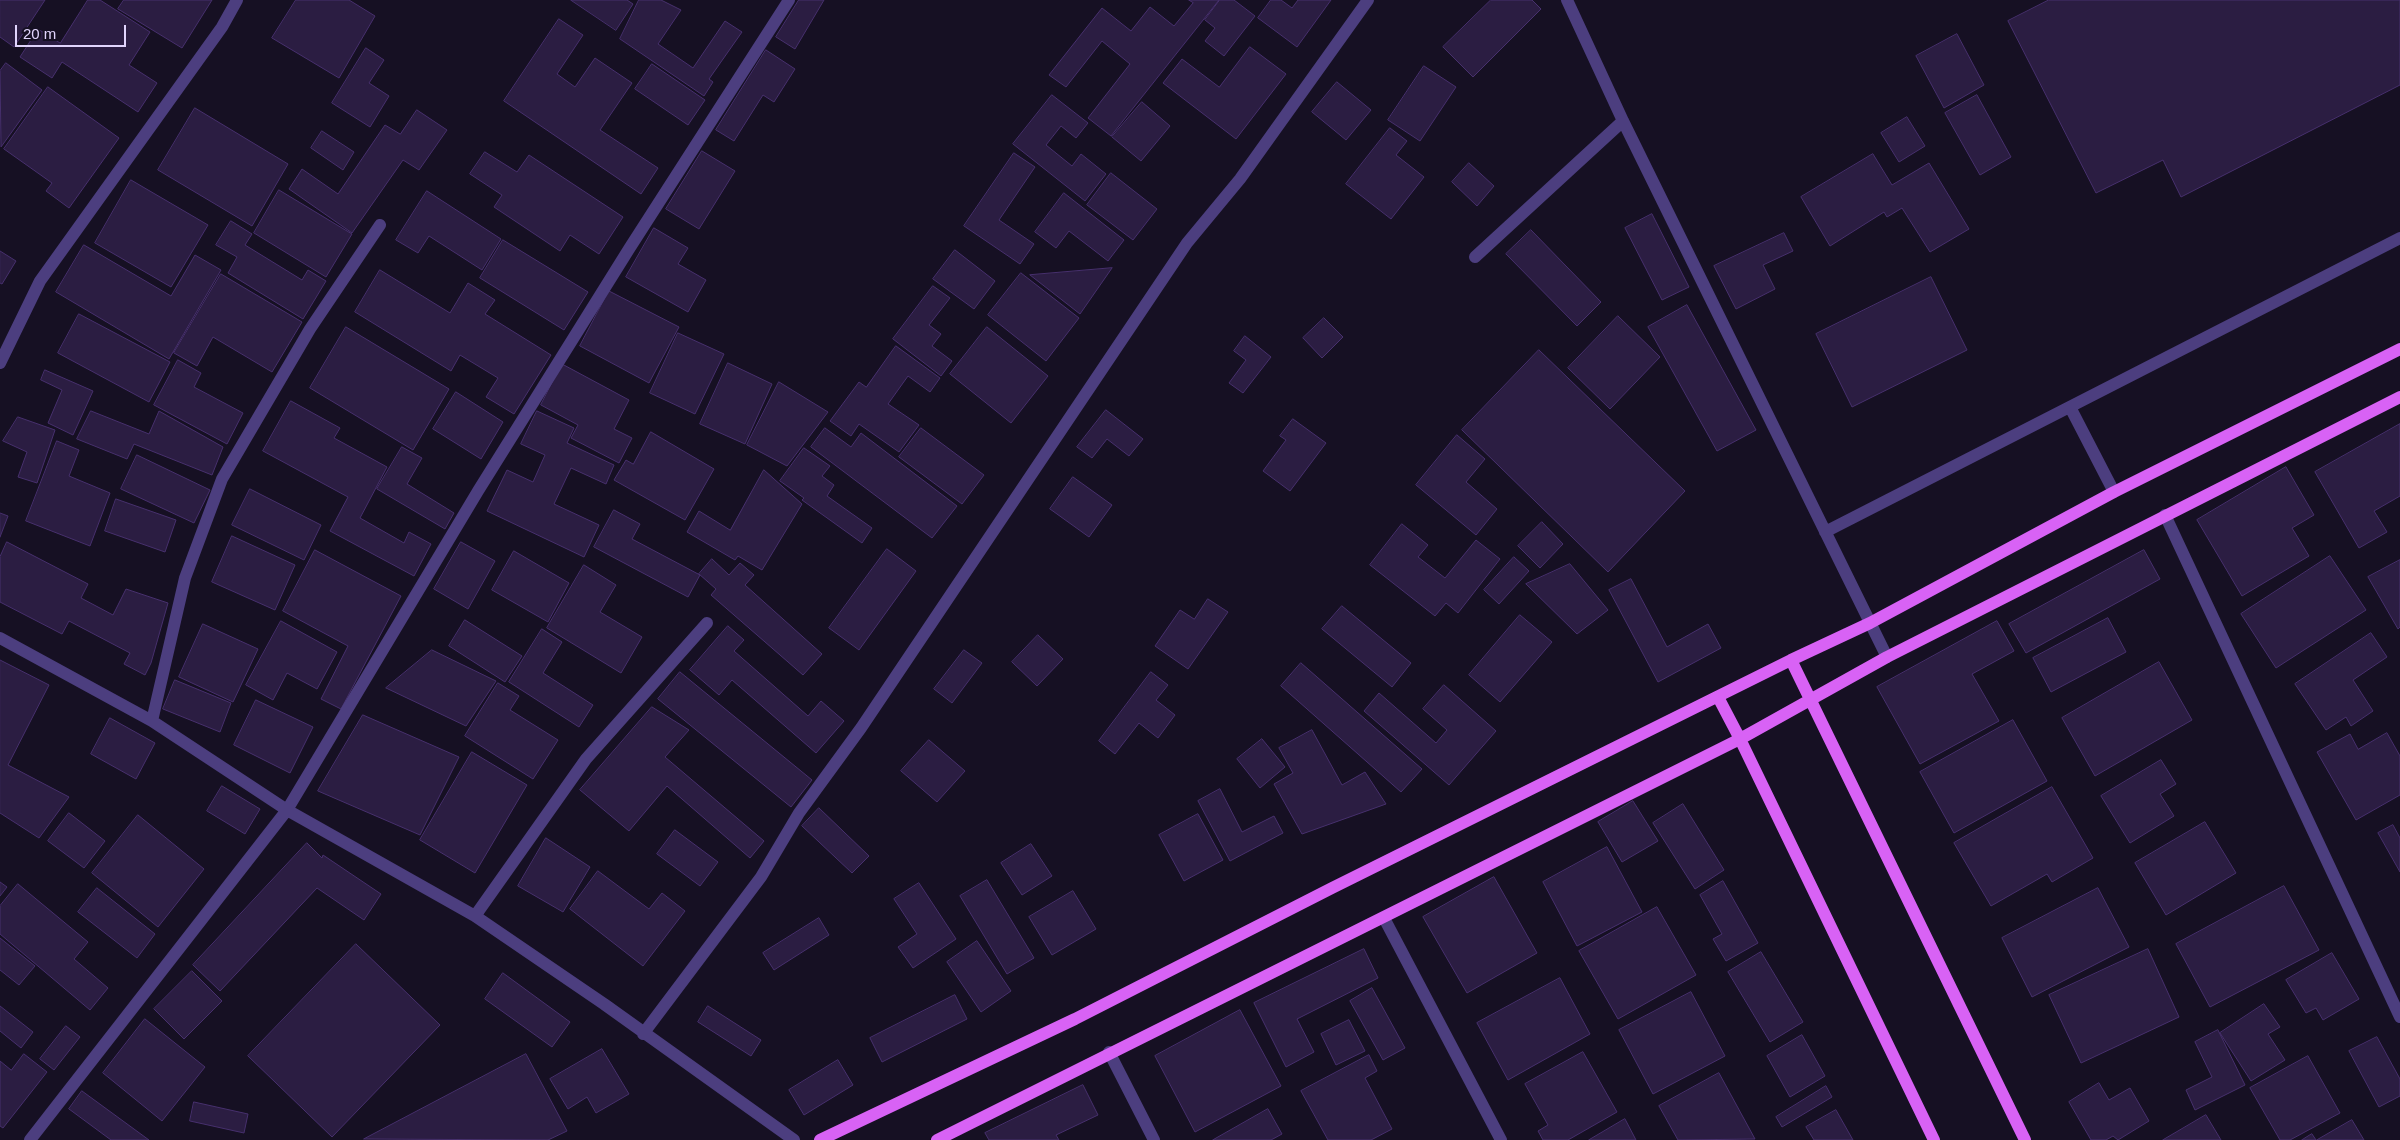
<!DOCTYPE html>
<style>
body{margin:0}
#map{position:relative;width:2400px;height:1140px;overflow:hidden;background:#161023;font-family:Arial,sans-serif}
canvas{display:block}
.scale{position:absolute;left:15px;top:25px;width:111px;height:22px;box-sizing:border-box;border:2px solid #e0d4fc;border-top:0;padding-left:6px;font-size:15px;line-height:18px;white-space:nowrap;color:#e0d4fc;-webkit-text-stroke:4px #161023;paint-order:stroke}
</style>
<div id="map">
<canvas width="2400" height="1140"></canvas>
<div class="scale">20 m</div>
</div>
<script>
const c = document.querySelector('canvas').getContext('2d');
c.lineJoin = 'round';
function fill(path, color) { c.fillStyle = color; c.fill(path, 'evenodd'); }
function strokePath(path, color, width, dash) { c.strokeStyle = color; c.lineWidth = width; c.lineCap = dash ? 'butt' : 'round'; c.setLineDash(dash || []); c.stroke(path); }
const building = new Path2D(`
 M0 0H45L14 47 0 37Z
 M88 0H100L150 32 129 65 157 83 138 112 62 62 52 78 20 57 38 29 60 43Z
 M124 0H212L182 48 118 9Z
 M296 0H349L375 16 339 78 272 38Z
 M571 0H627L633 4 616 30Z
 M639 0H661L681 10 658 44 693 68 725 21 742 32 709 79 713 82 704 96 620 39Z
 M799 0H824L795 49 776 37Z
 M1189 0H1219L1111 136 1088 118 1130 64 1102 41 1066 87 1049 75 1102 8 1131 31 1150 7 1174 26 1193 3Z
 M1220 0H1234L1255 16 1224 56 1205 41 1215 28 1205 20Z
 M1271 0H1281L1292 8 1298 0H1331L1297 47 1258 18Z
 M1491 0H1532L1541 9 1473 77 1443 47Z
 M2049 0H2400V85L2181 197 2163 160 2096 193 2008 21Z
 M559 19 583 35 557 74 575 87 595 58 632 83 600 130 658 168 641 194 504 101Z
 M1957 34 1984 85 1944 108 1916 56Z
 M1250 47 1286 74 1236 139 1163 83 1182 59 1219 87Z
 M366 48 384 60 369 83 389 96 370 127 332 103Z
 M766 50 795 69 774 102 763 95 734 141 716 130Z
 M6 63 42 90 1 147 0 71Z
 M652 64 705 100 688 125 635 89Z
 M1424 66 1456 87 1420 141 1388 120Z
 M1337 82 1371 110 1346 140 1312 112Z
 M48 87 119 138 69 208 46 191 52 183 4 149Z
 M1052 95 1088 123 1076 138 1061 126 1046 145 1072 166 1081 154 1106 174 1085 201 1013 144Z
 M1977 95 2011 157 1980 175 1945 113Z
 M1142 102 1170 126 1141 161 1112 137Z
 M195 108 288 164 252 226 158 170Z
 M417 110 447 130 419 170 403 160 352 233 289 189 302 169 338 194 385 125 400 134Z
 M1907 117 1925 146 1899 162 1881 133Z
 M1390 128 1407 141 1396 155 1424 177 1391 219 1346 184Z
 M322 131 354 152 343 170 311 148Z
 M702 151 735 171 699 229 666 209Z
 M485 152 517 172 529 155 623 217 599 254 570 235 560 251 494 207 502 195 470 174Z
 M1014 153 1035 167 999 220 1034 244 1020 264 964 226Z
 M1873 154 1892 185 1929 163 1969 229 1930 252 1902 208 1887 217 1884 212 1830 246 1801 197Z
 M1469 163 1494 186 1477 206 1452 182Z
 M1111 173 1157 209 1133 240 1087 205Z
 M131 180 208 225 171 287 95 243Z
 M279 190 352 234 326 277 254 233Z
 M427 191 501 239 482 270 429 236 418 253 396 240Z
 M1064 193 1124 240 1108 261 1069 231 1056 248 1035 232Z
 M1652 214 1689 287 1662 300 1625 228Z
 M231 221 252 234 245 245 302 280 308 270 326 281 303 319 228 273 237 257 216 245Z
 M654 228 688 248 678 264 706 280 688 312 626 277Z
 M1531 230 1601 302 1577 326 1506 254Z
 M1784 233 1793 251 1763 265 1775 289 1736 309 1714 266Z
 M503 240 588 292 564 330 480 278Z
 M84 245 171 296 195 255 221 270 169 359 56 292Z
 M955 250 995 281 974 309 933 279Z
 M0 251 16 261 2 284 0 283Z
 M1112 268 1080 314 1030 275Z
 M380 270 450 313 468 283 495 300 485 314 551 355 514 414 486 397 498 378 460 355 451 371 355 312Z
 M1021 273 1079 318 1046 361 988 315Z
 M221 274 302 322 272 372 213 337 197 366 174 353Z
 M1931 277 1967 350 1852 407 1816 334Z
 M933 286 950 298 929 325 941 334 932 346 952 361 941 376 893 339Z
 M609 291 679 327 649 383 580 346Z
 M1687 305 1756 430 1717 451 1648 327Z
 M79 314 170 362 149 402 58 353Z
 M1618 316 1660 357 1610 409 1568 368Z
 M1324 318 1343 337 1322 358 1303 338Z
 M346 327 449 389 413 450 310 388Z
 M987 327 1048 376 1011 423 950 374Z
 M678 333 724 354 695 414 650 393Z
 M1245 336 1271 357 1243 393 1229 383 1246 360 1234 351Z
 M896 346 940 378 930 392 908 376 888 404 919 425 899 452 859 424 851 436 830 421 859 382 866 387Z
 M1539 350 1685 491 1608 572 1462 430Z
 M178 360 201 373 194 387 243 413 227 444 154 405Z
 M728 363 772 384 745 444 700 424Z
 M562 364 629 400 614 429 632 438 619 463 571 438 578 425 541 405Z
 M45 370 93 391 73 435 48 423 62 390 41 380Z
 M779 382 828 412 787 466 747 445Z
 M456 392 503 422 481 459 433 429Z
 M291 401 340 428 334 438 387 467 360 518 404 543 409 532 431 544 414 576 330 531 348 497 263 451Z
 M1106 410 1143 439 1129 456 1107 439 1092 458 1077 447Z
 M91 411 149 434 159 411 223 447 212 475 134 444 127 459 77 439Z
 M537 411 574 428 567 443 614 465 606 484 571 468 554 504 599 525 584 557 487 511 507 470 533 482 545 455 521 444Z
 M18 417 55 430 37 483 18 477 27 452 3 441Z
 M1293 419 1326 443 1290 491 1263 471 1286 440 1280 436Z
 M2400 424V496L2374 511 2387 532 2359 548 2315 472Z
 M825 428 851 447 861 433 957 506 932 538 811 447Z
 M921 428 984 475 962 504 899 457Z
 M651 432 714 469 685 520 614 480 626 460 633 464Z
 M1457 435 1485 459 1466 482 1497 509 1476 535 1416 485Z
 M57 441 79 450 69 476 110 493 90 546 26 521Z
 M402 447 422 458 407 484 454 513 445 529 377 489Z
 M804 448 830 466 822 476 834 485 827 496 872 528 862 543 802 500 804 498 780 481Z
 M137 455 210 490 194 523 121 489Z
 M2286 467 2314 515 2292 528 2309 556 2242 596 2197 520Z
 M764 470 802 504 762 570 738 556 735 560 687 532 699 511 730 530Z
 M1073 477 1112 505 1089 537 1050 509Z
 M250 489 321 525 304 560 232 525Z
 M116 499 176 520 165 552 105 531Z
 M614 510 640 524 632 539 700 575 688 597 594 547Z
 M0 513 8 516 0 537Z
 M1542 522 1563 544 1540 568 1518 546Z
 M1402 524 1428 545 1418 557 1445 578 1476 540 1500 559 1458 613 1446 603 1435 616 1370 565Z
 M232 536 295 565 275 610 212 582Z
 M7 542 88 584 81 598 113 615 126 589 168 603 151 663 145 675 124 664 130 653 69 621 62 634 0 602V557Z
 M461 542 495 561 468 609 434 589Z
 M887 549 916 571 859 650 829 628Z
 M315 550 401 596 341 709 321 699 348 646 283 611Z
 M2144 550 2160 579 2026 653 2009 624Z
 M514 551 569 583 548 622 492 590Z
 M2330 556 2366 610 2276 668 2241 614Z
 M1514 557 1529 571 1499 604 1484 590Z
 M712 559 729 575 740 563 754 575 745 585 822 654 803 675 711 595 716 589 699 574Z
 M2400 560V627L2398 629 2368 577Z
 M1570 564 1608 610 1577 634 1526 584Z
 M584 565 616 585 600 612 642 637 621 673 547 628Z
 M1631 579 1667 647 1708 624 1721 648 1658 682 1609 590Z
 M1208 599 1228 612 1188 669 1155 646 1180 610 1194 619Z
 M1342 606 1411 663 1392 687 1322 629Z
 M1520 615 1552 642 1500 702 1469 675Z
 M2108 618 2126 652 2051 692 2033 658Z
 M465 620 522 656 505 682 449 646Z
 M281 621 337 652 317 689 287 673 273 700 246 685Z
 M1997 621 2014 651 1972 674 1999 721 1920 764 1877 687Z
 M203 624 258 649 233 702 179 677Z
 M728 626 744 640 734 651 808 716 821 701 844 721 816 753 732 680 719 695 690 670Z
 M542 629 562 642 543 673 593 705 579 727 509 682Z
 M2371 633 2387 657 2353 680 2373 711 2351 726 2346 717 2326 730 2295 684Z
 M1038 635 1063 659 1037 686 1012 662Z
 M432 650 496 681 466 726 386 688Z
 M964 650 982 663 952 703 934 689Z
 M0 660 49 685 8 765 69 797 39 838 0 813Z
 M2159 662 2192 720 2095 776 2062 718Z
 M1301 663 1422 769 1401 792 1281 686Z
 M680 672 812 780 791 807 658 699Z
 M1151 672 1168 685 1156 700 1175 715 1158 738 1139 723 1115 754 1099 741Z
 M175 680 231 703 220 732 163 709Z
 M498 683 519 696 510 710 558 740 533 779 465 736Z
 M1444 685 1496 731 1449 785 1364 711 1379 693 1436 743 1447 730 1423 709Z
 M256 700 313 727 290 773 234 745Z
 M652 707 689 730 665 757 764 841 750 858 667 786 629 831 580 790Z
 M363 715 459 757 420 835 318 791Z
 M110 718 155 743 136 779 91 754Z
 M2013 720 2047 781 1954 833 1920 772Z
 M1312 730 1342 785 1365 772 1386 804 1302 834 1274 784 1293 773 1279 748Z
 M2387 733 2400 756V795L2356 820 2317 752 2350 734 2358 749Z
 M1262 739 1285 767 1260 788 1237 759Z
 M929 740 965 771 937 802 901 771Z
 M472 752 527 785 475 873 420 840Z
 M2161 760 2176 784 2160 794 2174 816 2130 843 2101 796Z
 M222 786 260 809 245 834 207 811Z
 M2052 787 2093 858 2052 882 2047 874 1991 906 1954 843Z
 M1220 789 1242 832 1274 816 1283 833 1230 861 1198 801Z
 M1633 801 1658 841 1622 862 1598 822Z
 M1683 804 1724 870 1695 889 1653 823Z
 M819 808 869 856 852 873 802 826Z
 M69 813 105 841 84 868 48 841Z
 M1198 814 1223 860 1184 881 1159 835Z
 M138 815 204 869 158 927 92 873Z
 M2205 822 2236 873 2166 915 2135 863Z
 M2393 825 2400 838V872L2378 833Z
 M675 830 718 862 700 886 657 854Z
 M546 838 590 867 563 912 518 886Z
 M307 843 322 858 323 855 381 894 364 920 317 888 220 991 193 965Z
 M1031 844 1052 876 1022 895 1001 863Z
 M1607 847 1642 912 1577 946 1543 882Z
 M598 871 649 909 662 893 685 911 643 966 570 909Z
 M1494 877 1537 953 1467 993 1423 917Z
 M987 880 1034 958 1007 974 960 896Z
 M1723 881 1758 943 1726 961 1713 939 1722 934 1700 895Z
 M0 882 7 887 0 896Z
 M919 883 956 939 913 968 898 947 917 934 894 899Z
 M18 884 88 942 74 959 108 988 90 1010 0 934V906Z
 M2284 886 2319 950 2210 1007 2176 944Z
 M97 888 155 934 137 958 78 912Z
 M2098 888 2129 947 2032 997 2002 938Z
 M1073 891 1096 929 1052 955 1029 917Z
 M1657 907 1696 975 1618 1019 1579 951Z
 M819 918 829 935 774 970 763 953Z
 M0 938 35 966 19 985 0 970Z
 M977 941 1011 991 981 1012 947 962Z
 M356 944 440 1025 332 1137 248 1056Z
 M1364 949 1378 978 1297 1019 1314 1052 1286 1067 1254 1003Z
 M2148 949 2179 1017 2081 1063 2049 995Z
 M1761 952 1803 1022 1770 1042 1728 972Z
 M2332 953 2359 999 2323 1020 2316 1008 2306 1013 2286 980Z
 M192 971 222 1001 184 1039 154 1009Z
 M503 973 570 1022 552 1047 485 999Z
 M1560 978 1590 1034 1508 1080 1477 1023Z
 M1372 988 1405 1048 1383 1060 1350 1001Z
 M1691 992 1725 1056 1653 1094 1619 1030Z
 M955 995 967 1019 882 1062 870 1038Z
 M2264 1004 2280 1027 2268 1034 2285 1060 2251 1081 2220 1033Z
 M0 1006 33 1032 21 1048 0 1031Z
 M708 1006 761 1040 751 1056 698 1022Z
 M1240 1010 1281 1086 1195 1132 1155 1056Z
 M145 1019 205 1067 162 1121 103 1073Z
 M1349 1020 1365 1051 1336 1065 1321 1034Z
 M66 1026 80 1037 54 1070 40 1059Z
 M2218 1030 2245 1085 2195 1110 2186 1090 2212 1077 2195 1042Z
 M1802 1035 1825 1076 1790 1097 1767 1056Z
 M2377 1037 2400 1079V1096L2379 1107 2349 1051Z
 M602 1049 629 1094 596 1113 587 1097 568 1109 550 1079Z
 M1583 1052 1617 1112 1568 1140H1543L1538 1131 1548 1125 1525 1084Z
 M24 1054 47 1072 3 1128 0 1126V1061L11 1070Z
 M526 1054 567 1131 548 1140 364 1139Z
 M1369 1055 1377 1071 1365 1078 1392 1129 1371 1140H1328L1301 1091Z
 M2308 1056 2340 1113 2290 1140H2280L2250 1088Z
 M838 1060 853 1085 804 1115 789 1090Z
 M1719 1073 1755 1139 1678 1140 1659 1106Z
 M2099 1083 2109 1100 2130 1088 2149 1121 2118 1140 2113 1136 2106 1140H2091L2069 1102Z
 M1083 1085 1098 1115 1056 1135 1059 1140H989L985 1133Z
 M1826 1086 1832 1097 1782 1127 1776 1117Z
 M82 1091 149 1140H111L69 1109Z
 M194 1102 248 1114 244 1133 190 1121Z
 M1268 1109 1282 1134 1271 1140H1213Z
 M1836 1110 1853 1140H1814L1806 1127Z
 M2206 1115 2221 1140H2163Z
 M1625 1119 1636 1140H1589Z
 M2352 1120 2364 1140H2317Z
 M2312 1134 2316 1140H2302Z`);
const minor = new Path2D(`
 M1567 0 1623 121 1887 657
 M1475 257 1623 121
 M0 363 40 281 222 27 237 0
 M2070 407 2114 492
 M2165 515 2400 1017
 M1825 532 2400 238
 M0 638 152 721 287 810 475 916 604 1004 794 1140
 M152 721 185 578 222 479 310 329 380 225
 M475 916 586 759 707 623
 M1384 918 1501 1140
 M643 1034 761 877 799 813 861 728 1187 243 1240 179 1368 0
 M1109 1052 1154 1140
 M30 1140 287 810 478 491 629 249 789 0`);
const major = new Path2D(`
 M1791 660 2025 1140
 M1718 697 1740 739 1934 1140
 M820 1140 1075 1019 1332 888 1791 660 1870 623 2114 492 2400 349
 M937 1140 1740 739 1887 657 2400 397`);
fill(building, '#2b1d42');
strokePath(building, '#47306d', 1);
strokePath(minor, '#4c3e7f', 12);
strokePath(major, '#d862f5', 12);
</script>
